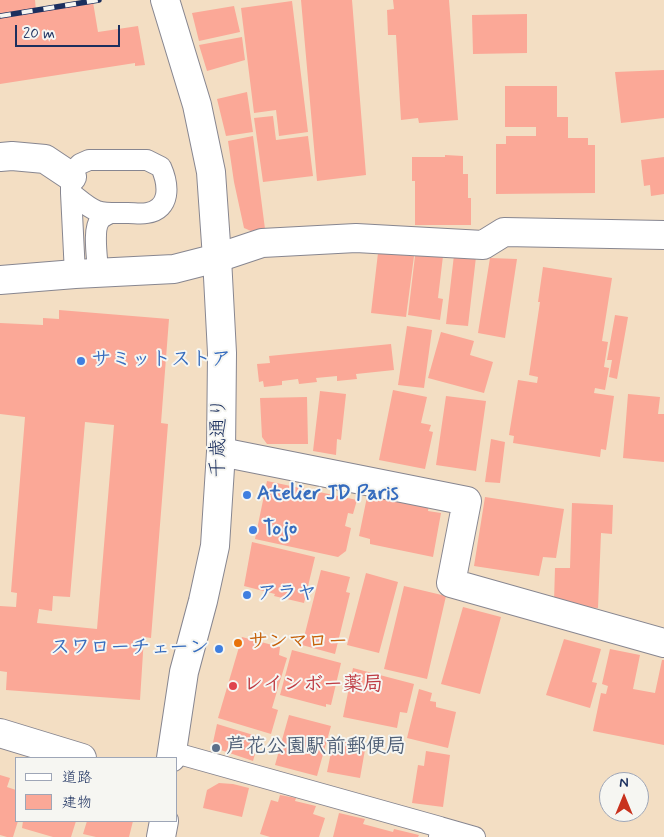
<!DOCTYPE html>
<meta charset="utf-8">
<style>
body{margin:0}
#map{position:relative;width:664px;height:837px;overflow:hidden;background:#f3dec3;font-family:Mynerve,"Klee One",sans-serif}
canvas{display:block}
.legend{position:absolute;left:15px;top:757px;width:162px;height:65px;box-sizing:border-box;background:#f6f6f2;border:1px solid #9ea6b7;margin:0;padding:6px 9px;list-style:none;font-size:15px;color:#1b2f5e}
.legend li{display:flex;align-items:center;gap:10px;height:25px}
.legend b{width:25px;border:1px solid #9ea6b7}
.north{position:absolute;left:599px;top:772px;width:50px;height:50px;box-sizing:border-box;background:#f6f6f2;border:1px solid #9ea6b7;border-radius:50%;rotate:0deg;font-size:14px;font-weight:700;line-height:20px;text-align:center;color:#1b2f5e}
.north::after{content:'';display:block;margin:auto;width:18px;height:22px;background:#c8321e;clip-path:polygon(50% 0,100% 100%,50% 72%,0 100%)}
.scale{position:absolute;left:15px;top:25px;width:105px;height:22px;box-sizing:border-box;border:2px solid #1b2f5e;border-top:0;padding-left:6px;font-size:15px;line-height:18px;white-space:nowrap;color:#1b2f5e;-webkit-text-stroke:4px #f6f6f2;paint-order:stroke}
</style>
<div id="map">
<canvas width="664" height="837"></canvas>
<ul class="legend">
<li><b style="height:6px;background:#fff"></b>道路</li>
<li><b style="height:14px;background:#fba897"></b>建物</li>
</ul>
<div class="north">N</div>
<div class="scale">20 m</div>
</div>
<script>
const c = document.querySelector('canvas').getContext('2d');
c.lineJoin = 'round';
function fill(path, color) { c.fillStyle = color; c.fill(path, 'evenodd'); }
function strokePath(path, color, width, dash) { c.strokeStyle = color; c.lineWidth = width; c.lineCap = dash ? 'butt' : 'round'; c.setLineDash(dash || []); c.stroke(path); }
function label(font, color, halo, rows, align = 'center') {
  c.font = font + ' Mynerve,"Klee One",sans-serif'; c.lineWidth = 4; c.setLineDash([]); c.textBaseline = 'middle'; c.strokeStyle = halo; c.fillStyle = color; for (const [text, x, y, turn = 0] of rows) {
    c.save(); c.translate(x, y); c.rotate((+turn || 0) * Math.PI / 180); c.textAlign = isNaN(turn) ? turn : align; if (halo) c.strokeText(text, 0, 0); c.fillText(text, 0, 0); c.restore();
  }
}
const building = new Path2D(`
 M0 0H35L36 11 93 2 98 32 138 26 145 65 135 66V63L0 84Z
 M301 0H352L366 175 317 181Z
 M393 0H449L458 120 419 123 418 118 401 120 396 35H388L387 10 394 9Z
 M292 1 308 132 279 136 276 110 254 113 241 8Z
 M234 6 240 32 199 41 192 13Z
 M527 14V53L473 54 472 15Z
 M242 37 245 60 207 71 199 45Z
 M664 70V118L621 123 615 72Z
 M505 86H557V117H568V138H588V145H595V193L496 194V144H506V136H536V127H505Z
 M247 92 253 132 226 136 217 99Z
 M273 116 276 140 308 136 313 176 263 182 254 118Z
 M253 136 265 229 251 231 244 228 234 182 228 141Z
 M445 155 463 156V174H468V198H471V225H415V181H412V157H445Z
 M664 157V194L651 196 650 185 644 186 641 160Z
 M378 253 414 256 406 317 371 313Z
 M454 255 476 257 468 326 446 324Z
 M415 256H443L438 298 443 299 440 320 408 315Z
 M490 258 517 259 505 338 478 333Z
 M543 267 612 278 602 341 608 342 604 367 609 368 605 390 595 388 594 393 614 396 606 450 601 449 600 457 513 443 514 436 509 435 518 380 537 383 538 377 529 375 540 302H538Z
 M59 310 169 319 161 423 168 424 151 638 144 637 140 700 6 690 7 672 0 671V606L16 607 17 593 11 592 25 417 0 414V323L43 325V318L59 319ZM85 422 114 425 97 629 37 623 39 609 52 611 53 596 70 597Z
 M615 315 628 317 617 379 609 377 612 360H607Z
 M407 326 432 330 424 388 398 385Z
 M441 332 474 341 470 355 493 362 484 393 428 378Z
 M391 344 394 370 356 374 357 379 337 381V376L316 378 317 382 299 384 298 379 282 381V385L264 387 263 381 259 382 257 364 270 363 269 356Z
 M393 390 427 397 421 423 431 425 429 431 433 432 425 469 379 460Z
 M320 391 346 394 341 440 337 439 336 455 313 451Z
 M628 394 660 397 658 414H664V462L623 458Z
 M446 396 486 401 476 471 436 465Z
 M307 397 308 444H267L262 437 260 398Z
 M491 439 505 442 500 483 485 482Z
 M267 481 357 500 353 514 348 513 345 526 351 528 346 551 338 557 255 539Z
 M368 492 429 504 428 511 441 513 433 557 370 544V539L359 536Z
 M485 497 564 509 556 558 543 557 539 576 474 566Z
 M572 503 613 505 612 534 601 533 598 608 565 606 554 602 555 568H570Z
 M252 542 315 557 304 603 274 596 275 594 244 586Z
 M321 570 350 577 346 592 350 593 335 654 302 645Z
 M366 573 398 582 379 653 347 645Z
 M404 586 446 596 427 679 384 669Z
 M463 607 501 617 480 694 441 684Z
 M242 637 280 647 279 655 287 658 272 708 278 710 271 734 218 718Z
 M564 639 601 649 592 682 597 683 590 708 546 695Z
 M610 649 640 655 633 689 655 693 662 660H664V745L593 731 601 693 606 694 608 686 602 684Z
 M292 650 341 663 331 705 326 704V707L280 695Z
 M353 668 414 684 407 713 400 712 397 728 343 717Z
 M419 689 432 693 430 701 436 702V707L456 712 448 748 407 738Z
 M289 715 331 726 317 776 275 765Z
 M217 724 260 737 253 761 212 747Z
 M334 738 366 744 360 778 327 772Z
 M426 751 450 755 443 807 412 803 418 765 424 766Z
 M0 775 10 778 7 787 16 790V821H18L13 837H7L0 835Z
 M219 783 233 784 249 788 242 817 203 808 207 790Z
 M280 795 296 798 295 801 316 806 313 814 325 818 319 837H270L260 834 271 800 278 802Z
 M339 813 365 819 363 824 393 832 394 829 419 835 418 837H333Z
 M23 821H76L71 837H53L22 828Z
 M87 821H133L129 837H96L83 834Z`);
const lane = new Path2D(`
 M71 193C79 199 87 207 97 211 106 214 118 213 128 213 134 213 141 214 147 213 171 209 169 185 161 167L147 160H89L80 164 75 169 71 181V193L75 274
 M98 273C98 261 92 230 100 220 102 217 107 215 110 213
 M172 752 440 827 439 837
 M440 827 475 837`);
const street = new Path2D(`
 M0 157 12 156 45 159 72 177
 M217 258 262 243 356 238 483 245 504 232 664 235
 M221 452 467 501 451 583 664 643`);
const secondary = new Path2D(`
 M165 0 197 105 211 172 217 258 222 353 221 452 215 546 203 601 184 672 171 758
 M0 280 75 274 174 269 217 258
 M0 733 82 758
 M161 837 164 821`);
const rail = new Path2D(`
 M0 16 99 0`);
const markers = [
 [81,361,5,"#3f7fe0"],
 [247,495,5,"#3f7fe0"],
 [253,530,5,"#3f7fe0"],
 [247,595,5,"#3f7fe0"],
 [238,643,5,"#e8710a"],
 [219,649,5,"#3f7fe0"],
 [233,686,5,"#e0444e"],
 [216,748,5,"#5c6f8a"]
];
const shopNames = [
 ["サミットストア",91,361],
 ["Atelier JD Paris",257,495],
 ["Tojo",263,530],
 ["アラヤ",257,595],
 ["スワローチェーン",209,649,"right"]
];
const streetNames = [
 ["千歳通り",220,438,-89]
];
const foodNames = [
 ["サンマロー",248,643]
];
const healthNames = [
 ["レインボー薬局",243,686]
];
const serviceNames = [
 ["芦花公園駅前郵便局",226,748]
];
fill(building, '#fba897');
strokePath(lane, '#878690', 22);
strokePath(street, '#878690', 30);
strokePath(secondary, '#878690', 30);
strokePath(lane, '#fff', 20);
strokePath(street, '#fff', 28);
strokePath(secondary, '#fff', 28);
strokePath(rail, '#1b2f5e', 5.5);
strokePath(rail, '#f6f6f2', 4, [11]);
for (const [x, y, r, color] of markers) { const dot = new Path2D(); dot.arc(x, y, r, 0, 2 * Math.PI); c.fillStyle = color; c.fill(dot); strokePath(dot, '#f6f6f2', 2); }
label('bold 20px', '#366cbe', '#f6f6f2', shopNames, 'left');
label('20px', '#1b2f5e', '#f6f6f2', streetNames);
label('bold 20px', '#c56008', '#f6f6f2', foodNames, 'left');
label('bold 20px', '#be3a42', '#f6f6f2', healthNames, 'left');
label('bold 20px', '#4e5e75', '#f6f6f2', serviceNames, 'left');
</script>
